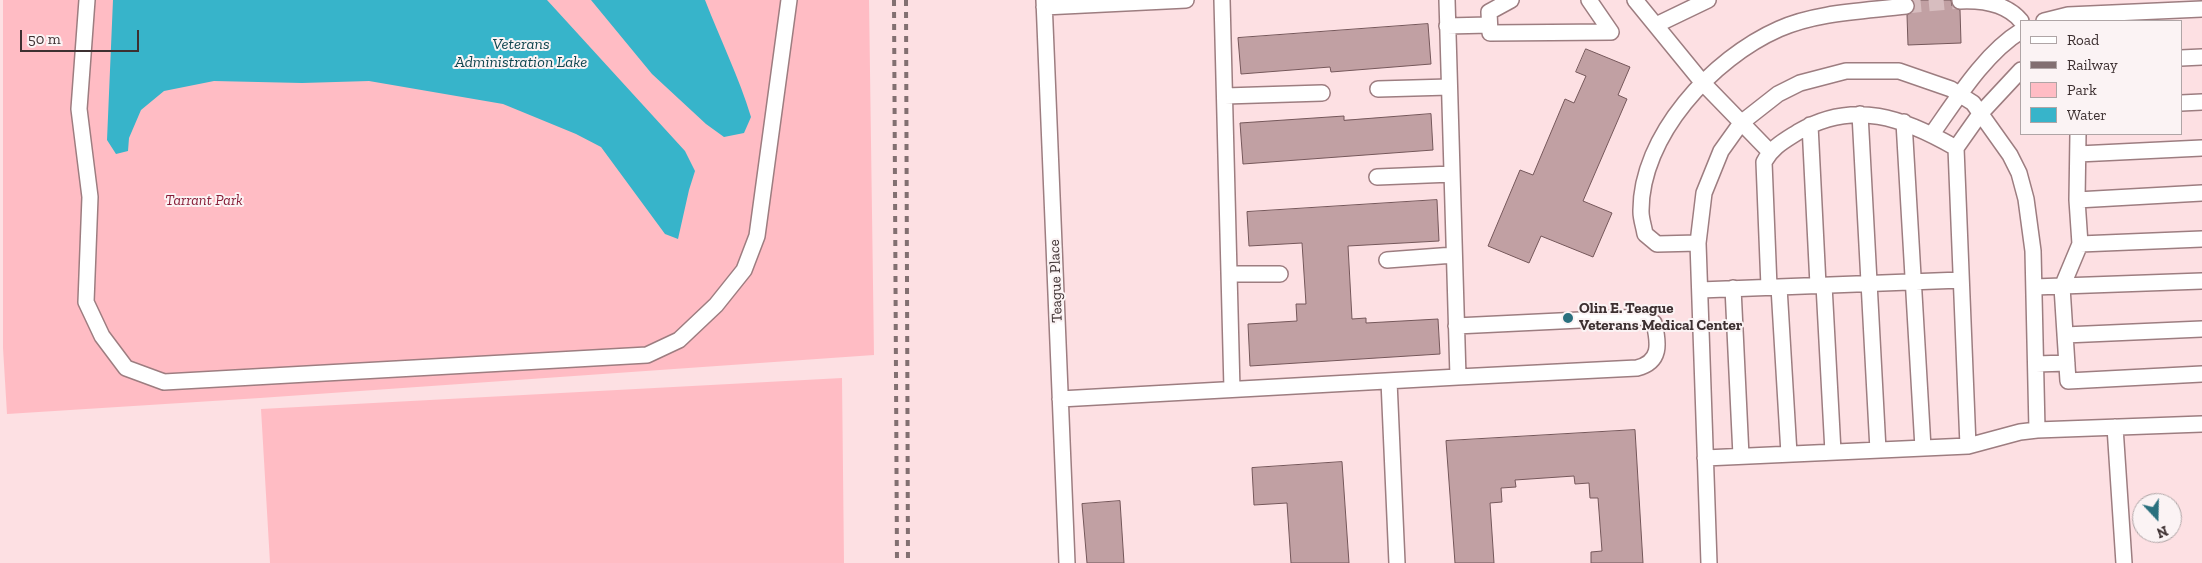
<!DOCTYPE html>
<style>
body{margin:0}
#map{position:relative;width:2202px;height:563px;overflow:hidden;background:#fde0e3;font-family:"Zilla Slab",serif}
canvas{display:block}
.legend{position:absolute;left:2020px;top:20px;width:162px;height:115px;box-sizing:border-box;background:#fbf3f4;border:1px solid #afa5a6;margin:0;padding:6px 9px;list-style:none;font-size:15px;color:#3d3031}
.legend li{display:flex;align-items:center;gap:10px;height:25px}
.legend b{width:25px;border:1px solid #afa5a6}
.north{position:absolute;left:2132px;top:493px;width:50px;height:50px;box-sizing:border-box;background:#fbf3f4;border:1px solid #afa5a6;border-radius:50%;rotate:159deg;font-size:14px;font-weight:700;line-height:20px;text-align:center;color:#3d3031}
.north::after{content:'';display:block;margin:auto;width:18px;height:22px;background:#2a707e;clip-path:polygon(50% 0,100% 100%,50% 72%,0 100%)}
.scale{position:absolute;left:20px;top:30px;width:119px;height:22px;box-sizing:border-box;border:2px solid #3d3031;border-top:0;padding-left:6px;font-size:15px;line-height:18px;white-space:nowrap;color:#3d3031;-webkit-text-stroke:4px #fbf3f4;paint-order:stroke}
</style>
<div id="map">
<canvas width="2202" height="563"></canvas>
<ul class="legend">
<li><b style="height:6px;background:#fff"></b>Road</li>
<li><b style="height:6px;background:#826f71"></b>Railway</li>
<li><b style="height:14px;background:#ffbcc4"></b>Park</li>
<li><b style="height:14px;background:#37b4ca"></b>Water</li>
</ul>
<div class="north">N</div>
<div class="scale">50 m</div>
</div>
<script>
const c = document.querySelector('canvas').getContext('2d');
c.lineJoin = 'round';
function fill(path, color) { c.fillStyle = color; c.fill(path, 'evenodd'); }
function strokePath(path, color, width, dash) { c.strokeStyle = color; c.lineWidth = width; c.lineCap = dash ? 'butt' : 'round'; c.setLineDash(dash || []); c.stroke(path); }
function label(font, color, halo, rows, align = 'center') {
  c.font = font + ' "Zilla Slab",serif'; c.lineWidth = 4; c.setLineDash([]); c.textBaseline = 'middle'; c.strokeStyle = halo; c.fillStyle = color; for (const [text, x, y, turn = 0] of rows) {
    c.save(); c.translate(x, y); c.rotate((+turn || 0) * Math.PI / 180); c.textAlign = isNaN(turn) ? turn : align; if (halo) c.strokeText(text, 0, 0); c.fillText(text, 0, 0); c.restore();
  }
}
const green = new Path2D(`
 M3 0H869L874 355 260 398 7 414 3 348Z
 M842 378 844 563H270L261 409Z`);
const water = new Path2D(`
 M113 0H547L685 151 695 171 689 190 678 239 665 234 601 147 576 134 503 104 369 81 302 83 214 81 164 91 141 110 129 138 128 151 116 154 107 140Z
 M591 0H705C720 39 739 77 751 117L744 133 724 137 706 124 652 74Z`);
const building = new Path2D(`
 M1913 0H1951L1952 6 1960 10 1961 43 1908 45 1907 15 1915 9Z
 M1428 24 1431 64 1331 72 1330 67 1241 74 1238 38Z
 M1586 49 1630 67 1618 95 1627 99 1583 201 1612 213 1593 257 1541 236 1529 263 1488 246 1520 170 1533 175 1565 99 1574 103 1586 76 1576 72Z
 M1431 114 1433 150 1243 164 1240 123 1344 116V120Z
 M1437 200 1439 241 1348 246 1352 319 1366 318V323L1438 319 1440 354 1250 366 1248 324 1297 321 1296 304H1306L1302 243 1249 246 1247 212Z
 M1635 430 1643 563H1591V552L1602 551 1598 498H1590L1589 483 1575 484 1574 476 1515 480 1516 487 1501 488 1502 502 1490 503 1494 563H1455L1446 441Z
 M1342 462 1349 563H1291L1287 503 1254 505 1252 468Z
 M1120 501 1124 563H1087L1082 504Z`);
const minorTunnel = new Path2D(`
 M1906 6 1960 1`);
const minor = new Path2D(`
 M87 0 79 109 90 197 86 302 102 336 126 368 164 382 647 355 679 340 716 305 744 270 757 236 789 0
 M1044 0 1067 563
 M1222 0 1232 389
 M1511 0 1489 12 1490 33 1611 32
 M1589 0 1611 32
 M1635 0 1702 82 1770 152
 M1960 1C1982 0 2006 3 2021 21
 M1044 7 1186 0
 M2044 21 2068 15 2202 9
 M1656 25 1708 0
 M1447 26 1489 25
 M2181 58 2202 57
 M1378 89 1449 87
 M1225 96 1322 93
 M2181 103 2202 102
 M1860 114 1878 450
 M1904 122 1923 448
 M1810 125 1818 285
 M1932 134C1956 100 1985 53 2021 31
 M2078 134 2077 200 2080 244 2062 287 2068 381 2202 374
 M2078 154 2202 148
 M1377 177 1452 174
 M2077 200 2202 193
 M1698 243 1657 244 1645 234C1644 227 1641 219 1641 212 1640 136 1713 58 1779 29 1816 12 1866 11 1906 6
 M2080 244 2202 239
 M1387 260 1454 255
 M1229 274H1280
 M1824 285 1833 452
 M1769 287 1764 162C1772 147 1784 141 1798 132 1854 99 1904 118 1956 148
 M1779 287 1789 454
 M2034 287 2202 281
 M1733 288 1741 456
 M1700 290 1961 280
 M1456 326 1642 317 1654 323C1659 344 1661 362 1637 368L1458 377
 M2065 335 2202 329
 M2036 364 2067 363
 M1389 381 1397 563
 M1060 399 1458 377 1447 0
 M2115 427 2124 563
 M1968 446 1956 148 1980 114 2021 70
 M1705 458 1968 446 2020 432 2037 430 2202 424
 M1709 563 1698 243 1704 193 1721 151 1741 123 1778 94 1800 83 1846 71H1899L1951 89 1973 103 2010 155 2019 173 2026 199 2033 251 2037 430`);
const rail = new Path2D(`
 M894 0 897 563
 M906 0 908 563`);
const markers = [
 [1568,318,6,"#2a707e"]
];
const parkNames = [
 ["Tarrant Park",204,201]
];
const streetNames = [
 ["Teague Place",1056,281,-92]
];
const poiNames = [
 ["Olin E. Teague",1579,309],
 ["Veterans Medical Center",1579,326]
];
const waterNames = [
 ["Veterans",521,44],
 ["Administration Lake",521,62]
];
fill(green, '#ffbcc4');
fill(water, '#37b4ca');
fill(building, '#c1a0a3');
strokePath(building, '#75575a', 1);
strokePath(minorTunnel, '#d7bdbf', 15, [15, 8]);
strokePath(minor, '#9d7d80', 18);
strokePath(minor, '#fff', 15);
strokePath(rail, '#826f71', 4, [6, 6]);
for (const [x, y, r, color] of markers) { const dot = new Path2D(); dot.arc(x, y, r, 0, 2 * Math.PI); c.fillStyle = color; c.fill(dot); strokePath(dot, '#fbf3f4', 2); }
label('italic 15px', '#871e38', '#fbf3f4', parkNames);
label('15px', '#3d3031', '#fbf3f4', streetNames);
label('bold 15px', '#3d3031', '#fbf3f4', poiNames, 'left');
label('italic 16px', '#10454f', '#fbf3f4', waterNames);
</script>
